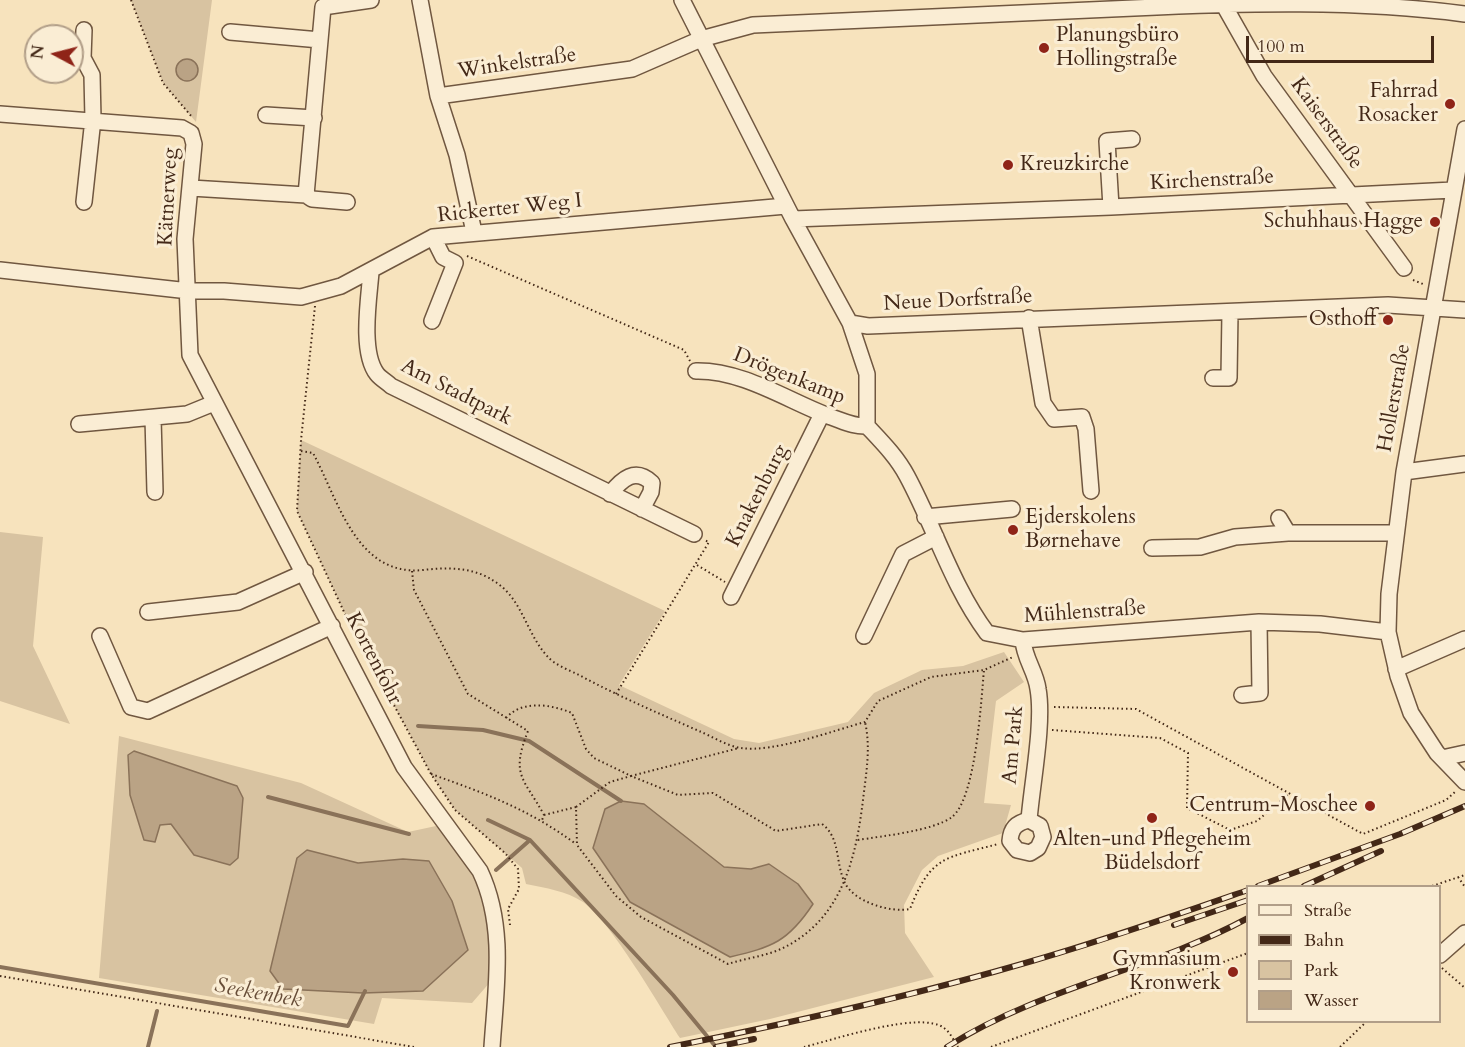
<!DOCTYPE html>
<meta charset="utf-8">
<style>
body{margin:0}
#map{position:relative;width:1465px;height:1047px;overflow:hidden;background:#f7e3bd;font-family:Cardo,serif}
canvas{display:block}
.legend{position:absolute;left:1246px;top:885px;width:195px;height:138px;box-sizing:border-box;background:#faedd4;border:2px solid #b19e88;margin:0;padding:8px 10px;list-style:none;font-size:18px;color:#432817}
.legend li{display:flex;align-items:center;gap:12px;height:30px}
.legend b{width:30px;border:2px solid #b19e88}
.north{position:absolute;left:24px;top:24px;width:60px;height:60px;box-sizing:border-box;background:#faedd4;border:2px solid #b19e88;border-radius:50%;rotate:277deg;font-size:16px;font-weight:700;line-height:24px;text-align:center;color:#432817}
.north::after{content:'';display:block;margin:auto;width:21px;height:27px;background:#8f2418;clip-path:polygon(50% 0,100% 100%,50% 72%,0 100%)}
.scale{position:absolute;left:1246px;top:36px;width:188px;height:27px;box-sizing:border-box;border:3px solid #432817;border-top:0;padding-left:8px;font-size:18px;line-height:21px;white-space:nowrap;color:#432817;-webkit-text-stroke:4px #faedd4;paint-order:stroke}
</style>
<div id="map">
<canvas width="1465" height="1047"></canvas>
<ul class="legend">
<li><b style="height:8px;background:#faedd4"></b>Straße</li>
<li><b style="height:8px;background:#432817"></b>Bahn</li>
<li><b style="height:16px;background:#d8c3a1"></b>Park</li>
<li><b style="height:16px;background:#baa385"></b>Wasser</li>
</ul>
<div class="north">N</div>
<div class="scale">100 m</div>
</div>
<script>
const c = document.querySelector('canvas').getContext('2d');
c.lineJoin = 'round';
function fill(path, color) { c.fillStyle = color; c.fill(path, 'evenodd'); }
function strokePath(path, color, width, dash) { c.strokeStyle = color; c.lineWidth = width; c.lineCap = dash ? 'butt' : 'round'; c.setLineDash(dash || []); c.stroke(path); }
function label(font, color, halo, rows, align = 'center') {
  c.font = font + ' Cardo,serif'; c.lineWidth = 6; c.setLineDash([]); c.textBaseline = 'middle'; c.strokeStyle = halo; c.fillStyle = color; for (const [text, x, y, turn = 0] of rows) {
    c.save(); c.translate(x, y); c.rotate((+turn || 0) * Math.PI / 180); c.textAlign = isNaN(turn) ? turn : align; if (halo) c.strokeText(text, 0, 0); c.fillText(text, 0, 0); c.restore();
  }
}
const green = new Path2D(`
 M131 0H212L196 122 163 83Z
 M301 440 665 611 619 685 734 739 759 743 848 722 874 693 922 670 963 666 1004 652 1024 682 996 701 984 803 1011 805 1003 833 938 856 922 870 904 905 905 933 934 977 770 1019 680 1038C660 1007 610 920 583 902 566 891 546 888 526 884L522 868 455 810 431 774 345 614 297 511Z
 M0 532 43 537 33 646 70 724 0 701Z
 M119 736 301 783 408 832 436 826 475 872 490 914 491 981 472 1003 382 998 374 1024 99 978ZM134 751 194 855 171 824H160L156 832ZM307 850 358 863 403 859 283 989Z`);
const water = new Path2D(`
 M176 70a11 11 0 1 1 22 0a11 11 0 1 1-22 0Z
 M134 751 237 786 243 798 238 858 230 865 194 855 171 824 160 825 155 842 144 840 130 795 128 755Z
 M621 801 644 804 724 867 751 869 769 864 798 884 813 904C788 942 772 947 730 957L630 902 593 848 605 809Z
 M307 850 358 863 403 859 429 861 452 901 468 950 423 991 363 993 283 989 270 971 297 858Z`);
const stream = new Path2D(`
 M418 726 483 730 529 741 621 801
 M268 797 409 834
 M488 820 530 840
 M496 870 530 840 673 995 716 1047
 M0 967 348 1026 365 991
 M148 1047 157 1011`);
const path = new Path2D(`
 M131 0 163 83 192 117
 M467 256 684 350 690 361
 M1413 280 1423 284
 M315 306 301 440 297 511 345 614 431 774 455 810 505 853 518 869 519 889 508 909 510 925
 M301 451 313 453C338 499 356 577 423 570 449 567 475 567 497 583 523 601 527 635 548 657 555 665 569 670 579 675 618 696 658 713 699 731 711 736 727 746 741 748 773 753 832 731 865 722L878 701 931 677 984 670 1013 657
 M697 565 725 582
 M412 571 414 590 468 694 528 731C510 776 524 778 544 815L542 820
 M616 694 709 542 704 540
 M1054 707 1136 709 1363 834 1446 800 1456 791
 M506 718C522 700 550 704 572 713L586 749 594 758 631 776 739 748
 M1052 730 1160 738 1188 753 1187 808 1230 830 1257 821 1290 793
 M431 774C487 794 528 809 576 844
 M576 807 610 782 631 776 678 795 713 793 776 831 822 824C841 838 835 863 845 883 854 902 891 913 910 909 931 855 946 858 998 844
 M544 815 576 807 577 845 616 896 641 917 728 964C746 958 768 956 785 947 842 918 856 858 863 800 866 774 871 748 865 722
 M858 840C882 836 933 831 952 817 976 798 981 701 984 670
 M1458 877 1465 887
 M1432 886 1465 875
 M1442 968 1465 988
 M0 976 414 1047
 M804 1047C833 1040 921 1010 944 1028 950 1032 954 1041 958 1047
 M991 1047 1248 953
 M1340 1047 1366 1022`);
const minor = new Path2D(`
 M420 0 438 96
 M682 0 793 219 850 323 868 326 1388 305 1465 310
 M1221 0 1264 76 1404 268
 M230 32 320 40
 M0 114 182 128 191 133 194 144 185 239 190 355 404 767 480 871C506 926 496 987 492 1047
 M266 115 314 118
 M1465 129 1404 472 1389 594 1388 632 1398 676 1411 713 1437 753 1465 782
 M191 188 306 195 312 199 347 202
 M306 195 323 7 371 0
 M84 202 93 119 92 75 83 58 84 30
 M1111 207 1107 141 1132 139
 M793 219 1111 207 1453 190
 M474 232 457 155 438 96 632 69 701 39 753 25C880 19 1007 13 1134 8 1245 3 1356 0 1465 14
 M0 270 189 291H224L301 297 341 286 433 237 786 206
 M371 272C369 298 360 352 377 374 381 379 387 382 391 386L694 534
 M1029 318 1043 403 1054 419 1082 417 1086 429 1091 491
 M432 321 455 263 443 257 433 237
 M850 323 867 374V426C882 442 897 457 907 476 935 528 952 586 987 633L1023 640 1259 622 1320 624 1388 632
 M696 371C743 370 788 401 831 417 843 421 854 427 867 426
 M1213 378H1229L1230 312
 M153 418 155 492
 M79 424 187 414 214 403
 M1404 472 1465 464
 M610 494C622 479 635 467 652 483L651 492 642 509
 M925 517 1012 509
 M1279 518 1288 533
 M1152 548 1200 547 1235 537 1288 533H1395
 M731 597 822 414
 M148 612 238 602 305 572
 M100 636 131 707 148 711 332 626
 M864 636 903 554 936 537
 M1023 640C1024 658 1036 672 1038 689 1044 723 1032 783 1029 820 1016 823 1011 828 1010 841L1017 850 1030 853 1038 848 1043 837 1040 826 1029 820
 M1396 669 1465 639
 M1242 695 1260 693 1259 622
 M1442 758 1465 753
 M1440 955 1465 933`);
const rail = new Path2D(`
 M1258 886 1400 834 1465 806
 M1304 886 1381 851
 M1174 925 1248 900
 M670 1047C791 1023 913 996 1032 961 1105 940 1176 915 1248 890
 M716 1047 754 1039
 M947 1047C1039 988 1152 970 1248 918`);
const markers = [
 [1044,48,6,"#8f2418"],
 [1450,104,6,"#8f2418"],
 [1008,165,6,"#8f2418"],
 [1435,222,6,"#8f2418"],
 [1388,320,6,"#8f2418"],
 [1013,530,6,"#8f2418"],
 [1370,806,6,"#8f2418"],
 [1152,818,6,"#8f2418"],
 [1233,972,6,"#8f2418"]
];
const poiNames = [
 ["Planungsbüro",1056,36,"left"],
 ["Hollingstraße",1056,60,"left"],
 ["Fahrrad",1438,92],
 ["Rosacker",1438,116],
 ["Kreuzkirche",1020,165,"left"],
 ["Schuhhaus Hagge",1423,222],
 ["Osthoff",1376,320],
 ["Ejderskolens",1025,518,"left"],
 ["Børnehave",1025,542,"left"],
 ["Centrum-Moschee",1358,806],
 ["Alten-und Pflegeheim",1152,840,"center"],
 ["Büdelsdorf",1152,864,"center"],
 ["Gymnasium",1221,960],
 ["Kronwerk",1221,984]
];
const streetNames = [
 ["Winkelstraße",517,64,-8],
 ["Kaiserstraße",1326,124,54],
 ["Kirchenstraße",1212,181,-3],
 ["Kätnerweg",169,197,-87],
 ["Rickerter Weg I",510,209,-6],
 ["Neue Dorfstraße",958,301,-3],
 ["Drögenkamp",789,377,22],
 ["Am Stadtpark",456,393,27],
 ["Hollerstraße",1395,398,-80],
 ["Knakenburg",758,496,-63],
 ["Mühlenstraße",1085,613,-4],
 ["Kortenfohr",373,659,63],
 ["Am Park",1014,745,-85]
];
const waterNames = [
 ["Seekenbek",258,994,10]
];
fill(green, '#d8c3a1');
fill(water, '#baa385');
strokePath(water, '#8a7259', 1.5);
strokePath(stream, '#8a7259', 4);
strokePath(minor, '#705740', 18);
strokePath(path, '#432817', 2, [1.5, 3]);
strokePath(minor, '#faedd4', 15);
strokePath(rail, '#432817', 6);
strokePath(rail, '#faedd4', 4, [11]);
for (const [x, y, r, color] of markers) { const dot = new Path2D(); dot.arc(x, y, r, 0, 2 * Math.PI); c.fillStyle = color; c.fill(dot); strokePath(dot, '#faedd4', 2); }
label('21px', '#432817', '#faedd4', poiNames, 'right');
label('21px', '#432817', '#faedd4', streetNames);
label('italic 22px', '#674d38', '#faedd4', waterNames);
</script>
